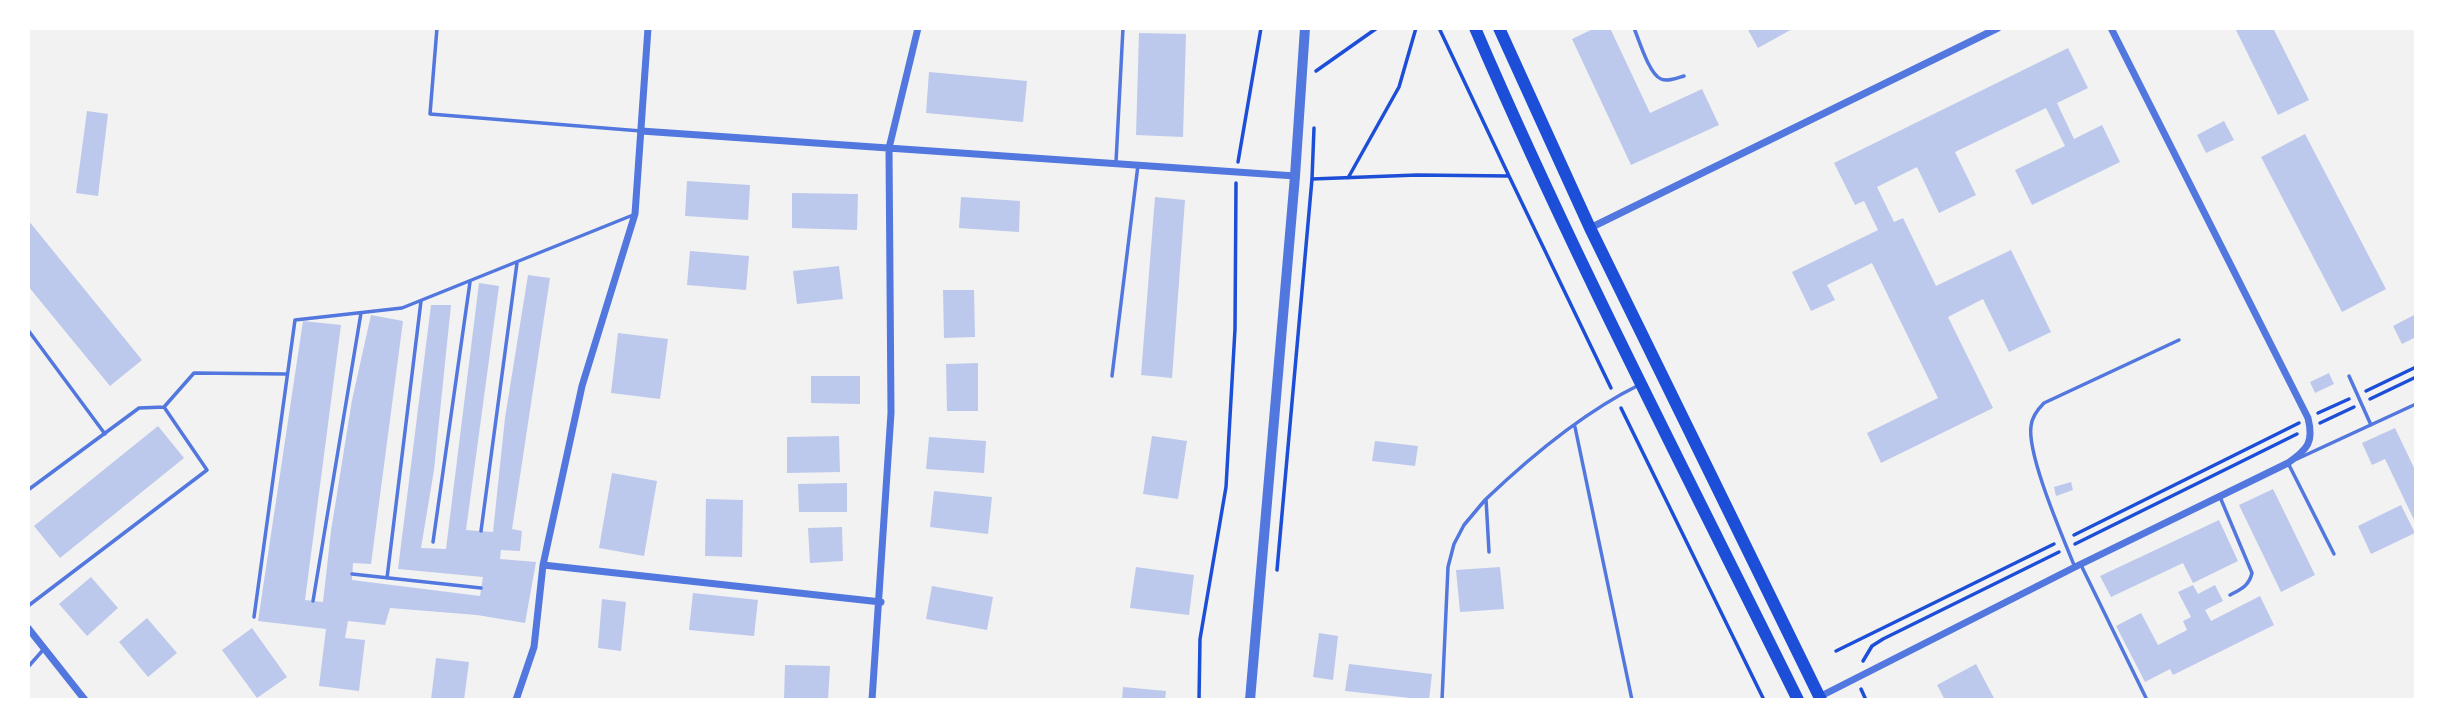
<!DOCTYPE html>
<style>
body{margin:0}
#map{position:relative;width:2444px;height:728px;overflow:hidden;background:#f2f2f2;font-family:"Source Sans 3",sans-serif}
canvas{display:block}
.frame{position:absolute;inset:0;border:30px solid #fff;pointer-events:none}
</style>
<div id="map">
<canvas width="2444" height="728"></canvas>
<div class="frame"></div>
</div>
<script>
const c = document.querySelector('canvas').getContext('2d');
c.lineJoin = 'round';
function fill(path, color) { c.fillStyle = color; c.fill(path, 'evenodd'); }
function strokePath(path, color, width, dash) { c.strokeStyle = color; c.lineWidth = width; c.lineCap = dash ? 'butt' : 'round'; c.setLineDash(dash || []); c.stroke(path); }
const building = new Path2D(`
 M1595 28H1610L1650 113 1702 89 1719 125 1631 165 1572 39Z
 M1747 28H1794L1758 48Z
 M2235 28H2273L2309 100 2278 115Z
 M1139 33 1186 34 1183 137 1136 135Z
 M2068 48 2088 88 2057 103 2074 139 2102 125 2120 162 2032 205 2015 170 2065 146 2046 108 1955 152 1976 195 1939 213 1917 167 1877 187 1894 222 1903 218 1936 286 2011 250 2051 332 2009 352 1983 299 1948 317 1993 408 1881 463 1867 433 1938 398 1872 263 1827 285 1835 300 1811 311 1792 272 1878 230 1864 201 1855 205 1834 163Z
 M929 72 1027 81 1023 122 926 113Z
 M87 111 108 114 98 196 76 193Z
 M2224 121 2234 140 2206 153 2197 135Z
 M2305 134 2386 289 2342 312 2261 157Z
 M687 181 750 185 748 220 685 216Z
 M792 193 858 194 857 230 792 228Z
 M961 197 1020 201 1019 232 959 228Z
 M1155 197 1185 200 1172 378 1141 375Z
 M28 220 142 360 110 386 28 286Z
 M690 251 749 256 746 290 687 285Z
 M839 266 843 299 797 304 793 271Z
 M528 275 550 278 512 529 522 531 520 551 501 550 500 559 536 562 525 623 477 615 390 608 385 625 348 621 345 638 365 640 359 691 319 686 326 629 258 621 303 321 341 325 305 600 323 602 331 531 352 400 371 315 403 321 371 564 353 563 352 580 480 596 483 577 398 569 431 305H451L434 470 421 548 446 549 479 283 499 286 466 530 493 532 505 418Z
 M943 290H974L975 337 944 338Z
 M2416 314V337L2402 344 2393 326Z
 M618 333 668 339 660 399 611 393Z
 M978 363V411H947L946 364Z
 M2329 373 2334 384 2315 393 2310 382Z
 M811 376H860V404L811 403Z
 M158 426 184 458 60 558 34 526Z
 M2395 428 2416 472V524L2385 459 2372 465 2362 443Z
 M839 436 840 472 787 473V437Z
 M1152 436 1187 441 1178 499 1143 494Z
 M929 437 986 441 984 473 926 469Z
 M1375 441 1418 446 1415 466 1372 461Z
 M612 473 657 481 644 556 599 548Z
 M2071 482 2073 490 2056 496 2054 487Z
 M847 483V512H799L798 484Z
 M2273 489 2315 575 2281 592 2239 505Z
 M934 491 992 497 988 534 930 527Z
 M706 499 743 500 742 557 705 556Z
 M2401 505 2415 533 2371 554 2358 526Z
 M2219 520 2238 561 2193 583 2183 563 2111 597 2100 576Z
 M842 527 843 561 810 563 808 528Z
 M1136 567 1194 575 1189 615 1130 608Z
 M1500 567 1504 609 1460 612 1456 570Z
 M91 577 118 608 87 636 59 604Z
 M2193 585 2198 594 2215 585 2223 601 2205 610 2211 621 2260 596 2274 625 2173 675 2170 669 2145 682 2116 626 2141 613 2158 645 2187 630 2183 621 2191 617 2178 592Z
 M932 586 993 597 987 630 926 619Z
 M693 593 758 600 754 636 689 630Z
 M602 599 626 602 621 651 598 648Z
 M147 618 177 653 148 677 119 642Z
 M252 628 287 677 257 698 222 650Z
 M1319 633 1338 636 1333 680 1313 677Z
 M436 658 469 662 464 700H431Z
 M1349 664 1432 674 1429 700 1345 691Z
 M1976 664 1995 700H1945L1937 685Z
 M785 665 830 666 828 700H784Z
 M1123 687 1166 691 1165 700H1122Z`);
const path = new Path2D(`
 M1316 71 1377 28
 M1238 162 1261 28
 M1509 176 1611 388
 M1348 178 1399 87 1416 28
 M1312 179 1417 175 1509 176 1439 28
 M2366 391 2416 367
 M2370 399 2416 377
 M1621 408 1764 700
 M2318 413 2349 399
 M2320 423 2354 407
 M2074 535 2299 423
 M2075 544 2297 434
 M1277 570 1312 179 1314 128
 M1836 651 2054 544
 M1863 661 1872 646 1883 639 2059 552
 M1861 689 1866 700
 M1199 700 1200 639 1226 487 1235 329 1236 183`);
const service = new Path2D(`
 M437 28 430 114 641 131
 M1634 28C1639 40 1649 74 1661 79 1668 82 1677 78 1684 76
 M1116 162 1123 28
 M28 330 105 434
 M1112 376 1138 165
 M2349 376 2371 425
 M1575 427 1632 700
 M2297 459 2416 404
 M2289 465 2334 554
 M28 490 139 408 164 407
 M2220 497 2252 573C2249 586 2241 589 2230 595
 M481 531 517 263
 M433 542 470 282
 M1489 552 1486 499C1529 458 1586 411 1639 385
 M2074 565C2062 535 2027 455 2031 426 2032 416 2038 409 2044 403L2179 340
 M2081 565 2147 700
 M352 574 481 588
 M387 578 421 301
 M313 601 361 313
 M28 606 207 470 164 407 194 373 287 374
 M254 617 295 320 402 308 633 215
 M28 667 43 650
 M1442 700 1448 567 1454 544 1464 525 1485 500`);
const minor = new Path2D(`
 M641 131 1295 176
 M1590 228 1998 28
 M543 565 881 602
 M28 628 85 700
 M1819 697 2075 567 2288 463C2308 449 2314 442 2308 418L2111 28
 M516 700 534 647 543 565 582 386 635 214 648 28
 M872 700 891 413 889 148 918 28`);
const tertiary = new Path2D(`
 M1250 700 1295 176 1305 28`);
const trunk = new Path2D(`
 M1475 28C1573 256 1688 477 1798 700
 M1499 28 1590 228 1821 700`);
fill(building, '#bdc9ec');
strokePath(path, '#1d4ed8', 3.5);
strokePath(service, '#5277de', 3.5);
strokePath(minor, '#5277de', 7);
strokePath(tertiary, '#5277de', 10);
strokePath(trunk, '#1d4ed8', 12);
</script>
